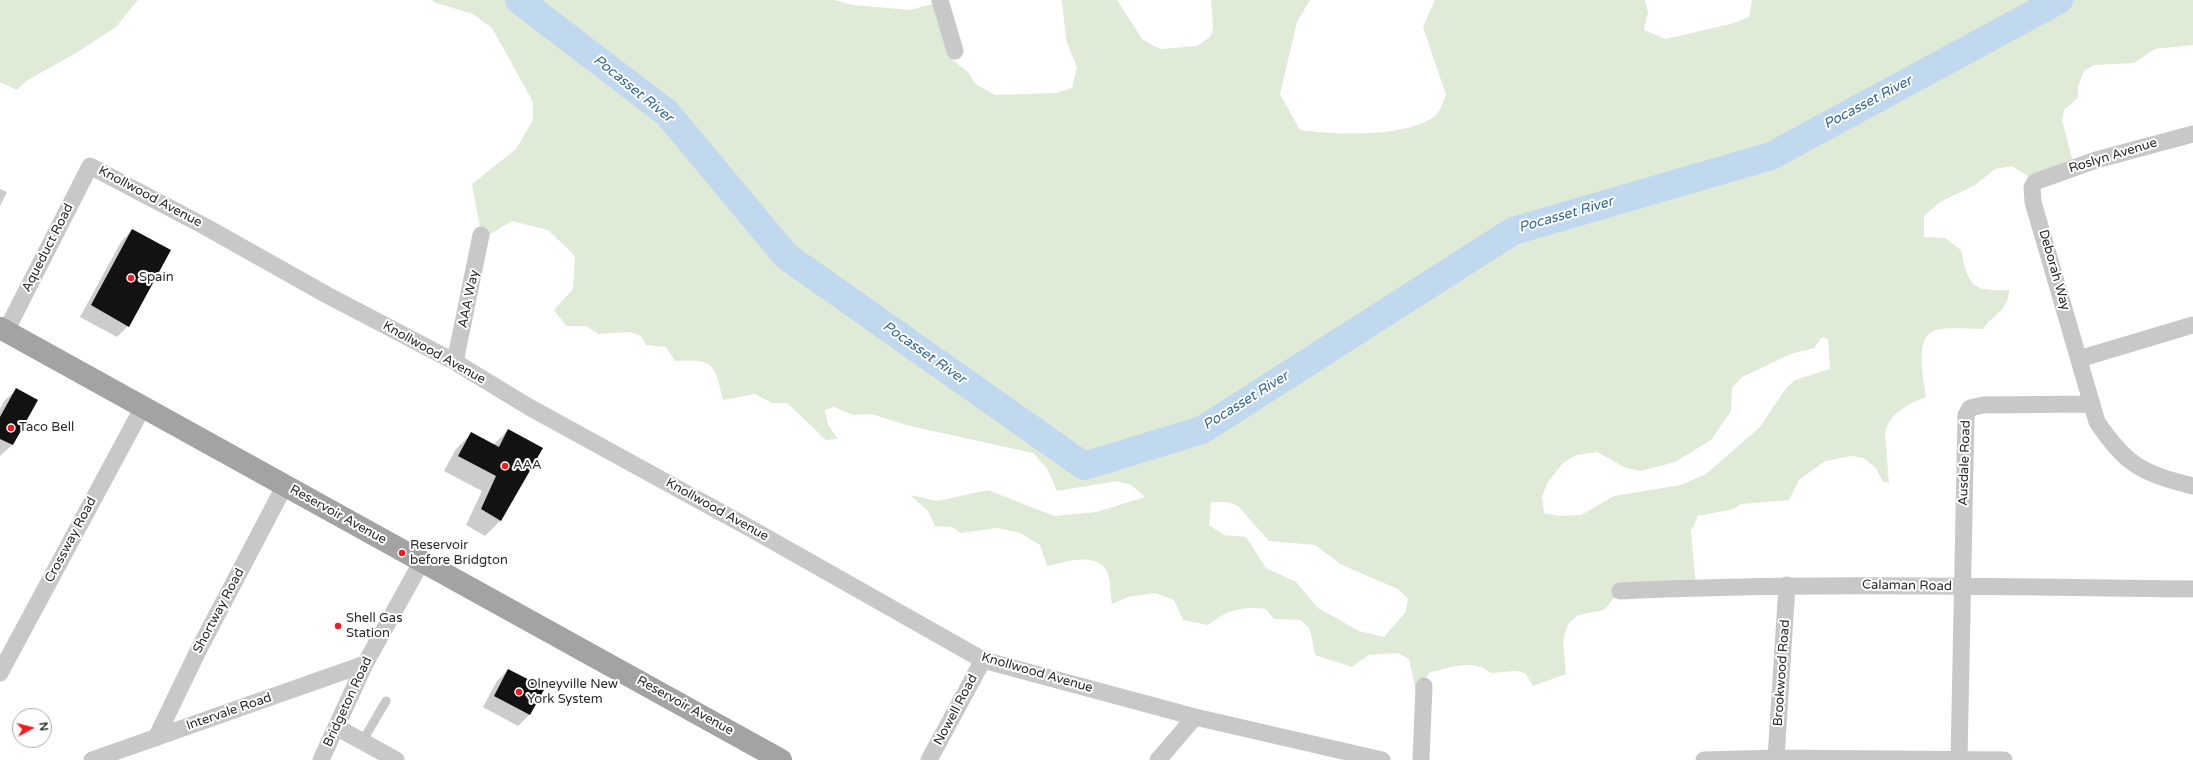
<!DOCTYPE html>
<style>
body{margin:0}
#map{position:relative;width:2193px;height:760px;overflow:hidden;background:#fff;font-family:"Varela Round",sans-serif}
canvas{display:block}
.north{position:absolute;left:12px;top:708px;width:40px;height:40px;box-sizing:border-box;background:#fff;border:1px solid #aaa;border-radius:50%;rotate:83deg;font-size:11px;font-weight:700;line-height:16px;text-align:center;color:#2b2b2b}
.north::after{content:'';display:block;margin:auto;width:14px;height:18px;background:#f51b1b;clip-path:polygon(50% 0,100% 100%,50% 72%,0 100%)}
</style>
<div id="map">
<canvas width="2193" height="760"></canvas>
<div class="north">N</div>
</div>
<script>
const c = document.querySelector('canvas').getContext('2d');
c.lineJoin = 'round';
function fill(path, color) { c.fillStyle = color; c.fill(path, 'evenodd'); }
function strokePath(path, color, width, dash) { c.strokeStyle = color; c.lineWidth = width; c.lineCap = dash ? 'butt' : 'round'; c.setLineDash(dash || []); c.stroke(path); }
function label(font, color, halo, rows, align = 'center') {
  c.font = font + ' "Varela Round",sans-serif'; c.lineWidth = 4; c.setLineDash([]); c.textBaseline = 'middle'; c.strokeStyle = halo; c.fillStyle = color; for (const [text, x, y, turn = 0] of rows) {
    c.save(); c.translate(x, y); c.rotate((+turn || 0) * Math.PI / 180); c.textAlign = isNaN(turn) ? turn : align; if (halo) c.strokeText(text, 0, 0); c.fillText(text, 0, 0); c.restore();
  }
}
const green = new Path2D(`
 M0 0H138L116 27 76 53 26 81 17 90 0 82Z
 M432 0H835L853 5 910 10 933 4 937 10 953 60 970 74 974 83 995 95 1056 93 1072 88 1077 67 1066 40 1062 0H1117L1142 39 1160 49 1197 46 1210 37 1213 28 1211 0H1310L1297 22 1280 94 1300 130C1336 135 1405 138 1435 116 1440 112 1443 101 1446 95L1423 27 1435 0H1645L1648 13 1644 30 1665 39 1731 24 1749 17 1752 0H2193V45L2155 49 2134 63 2094 65 2084 71 2078 86V98L2064 110 2062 120 2074 166 2037 182 2012 166 1995 169 1975 185 1940 202 1924 216V238L1926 237 1945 238 1961 250C1968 285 1971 292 2009 290 2008 312 1994 313 1983 329 1968 329 1951 327 1936 330 1913 335 1924 380 1926 397 1908 404 1890 412 1885 433L1889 483 1883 482 1876 468 1863 458 1852 456 1825 461 1799 480 1789 500 1741 504 1733 509 1698 516 1691 531 1696 587 1620 591 1604 610 1578 615 1568 624 1563 641 1566 674 1533 686 1525 673 1516 671 1491 673C1473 658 1451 668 1430 672L1416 692 1409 659 1398 653 1368 655 1352 667 1315 655 1310 629 1301 620 1274 619 1266 609C1241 606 1228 610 1208 625L1183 620 1174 600 1155 593 1128 597 1112 604C1110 595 1111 578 1106 570 1094 551 1065 563 1047 566L1040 545 1020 533 997 528 961 533 952 527 935 526 928 511 910 495 937 501 988 490 1054 516 1096 512 1145 497 1131 485 1117 481 1057 491 1048 470 1033 453 910 426 871 414 853 415 834 407 825 410 828 425 838 439 826 440 787 403H772L755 394 723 400C714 363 714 359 675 361L666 347 646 345 641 336 629 332 598 334 586 326H566L554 310 573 289 575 256 548 230 512 221 482 239 472 184 516 149 533 120V102L492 28 473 14 436 3ZM1822 337 1828 339 1830 369 1795 380 1786 388 1760 427 1706 474 1681 485 1614 496 1581 515 1559 516 1544 513 1542 496 1548 482 1563 463 1576 455 1597 452 1626 468 1641 471 1675 462 1711 440 1731 411 1732 388 1742 377 1791 354 1814 348ZM1211 502H1228L1238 506 1269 541 1315 545 1342 565 1398 589 1408 599 1405 613 1384 637 1359 631 1318 608 1296 582 1266 568 1246 537 1224 535 1209 525Z`);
const shadow = new Path2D(`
 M0 189 7 192 0 206Z
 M132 230 128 326 117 337 80 317 121 242Z
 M16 390 36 401 12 445 0 456V409L4 401Z
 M508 430 541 449 500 521 485 536 466 525 482 491 444 471 456 449 471 434 493 445Z
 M508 670 529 715 518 726 483 707 497 681Z`);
const river = new Path2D(`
 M519 0 667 113 786 256 1084 466 1202 430 1513 231 1771 156 2059 0`);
const building = new Path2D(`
 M132 229 171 250 129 327 91 305Z
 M16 388 38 400 13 445 0 439V417Z
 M508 429 543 448 501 521 481 509 496 476 458 456 471 432 499 447Z
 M508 669 545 688 530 715 494 696Z`);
const service = new Path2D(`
 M362 742 386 701`);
const minor = new Path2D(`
 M940 0 955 51
 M2193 134 2096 160 2043 179 2035 182 2032 187 2033 202 2097 422C2127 466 2142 473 2193 486
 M6 331 90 166 206 227 327 295 455 362 529 407 755 531 983 660 1195 717 1382 760
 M2079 359 2193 325
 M455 362 481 235
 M1620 591C1811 582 2002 587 2193 589
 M0 673 143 407
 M338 728 396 760
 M156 738 198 651 285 485
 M92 760 365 664
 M321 760 365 664 422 561
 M929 760 983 660
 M1158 760 1195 717
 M1421 760 1424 686
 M1704 760 1776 758 2004 760
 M1774 760 1776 758 1787 585
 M1959 760 1966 415 1970 408 1983 405 2092 404`);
const primary = new Path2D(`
 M0 328 781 760`);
const markers = [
 [131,278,4,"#f51b1b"],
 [11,428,4,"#f51b1b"],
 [505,466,4,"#f51b1b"],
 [402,553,4,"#f51b1b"],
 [338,626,4,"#f51b1b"],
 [519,692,4,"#f51b1b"]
];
const streetNames = [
 ["Roslyn Avenue",2113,156,-17],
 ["Knollwood Avenue",150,197,28],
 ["Aqueduct Road",48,248,-63],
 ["Deborah Way",2054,270,74],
 ["AAA Way",469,299,-78],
 ["Knollwood Avenue",434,353,29],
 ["Ausdale Road",1965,463,-88],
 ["Knollwood Avenue",717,510,29],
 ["Reservoir Avenue",338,515,29],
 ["Crossway Road",71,540,-62],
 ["Calaman Road",1907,586,1],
 ["Shortway Road",219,611,-62],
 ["Knollwood Avenue",1037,673,16],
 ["Brookwood Road",1782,673,-86],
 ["Bridgeton Road",348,702,-65],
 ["Reservoir Avenue",685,706,29],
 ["Nowell Road",956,710,-62],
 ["Intervale Road",229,712,-19]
];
const poiNames = [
 ["Spain",139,278],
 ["Taco Bell",19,428],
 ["AAA",513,466],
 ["Reservoir",410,546],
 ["before Bridgton",410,561],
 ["Shell Gas",346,619],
 ["Station",346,634],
 ["Olneyville New",527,685],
 ["York System",527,700]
];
const waterNames = [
 ["Pocasset River",633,89,39],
 ["Pocasset River",1868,103,-28],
 ["Pocasset River",1566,215,-16],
 ["Pocasset River",924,353,35],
 ["Pocasset River",1246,401,-32]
];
fill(green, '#e0ebd7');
fill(shadow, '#0003');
strokePath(river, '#c0d9ee', 28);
fill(building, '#121212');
strokePath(service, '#c8c8c8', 9);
strokePath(minor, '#c8c8c8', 17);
strokePath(primary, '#a3a3a3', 22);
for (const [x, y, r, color] of markers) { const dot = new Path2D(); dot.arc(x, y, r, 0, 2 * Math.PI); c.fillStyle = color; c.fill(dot); strokePath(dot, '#fff', 1.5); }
label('13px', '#2b2b2b', '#fff', streetNames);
label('13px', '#2b2b2b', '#fff', poiNames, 'left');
label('italic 14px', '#336794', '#fff', waterNames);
</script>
